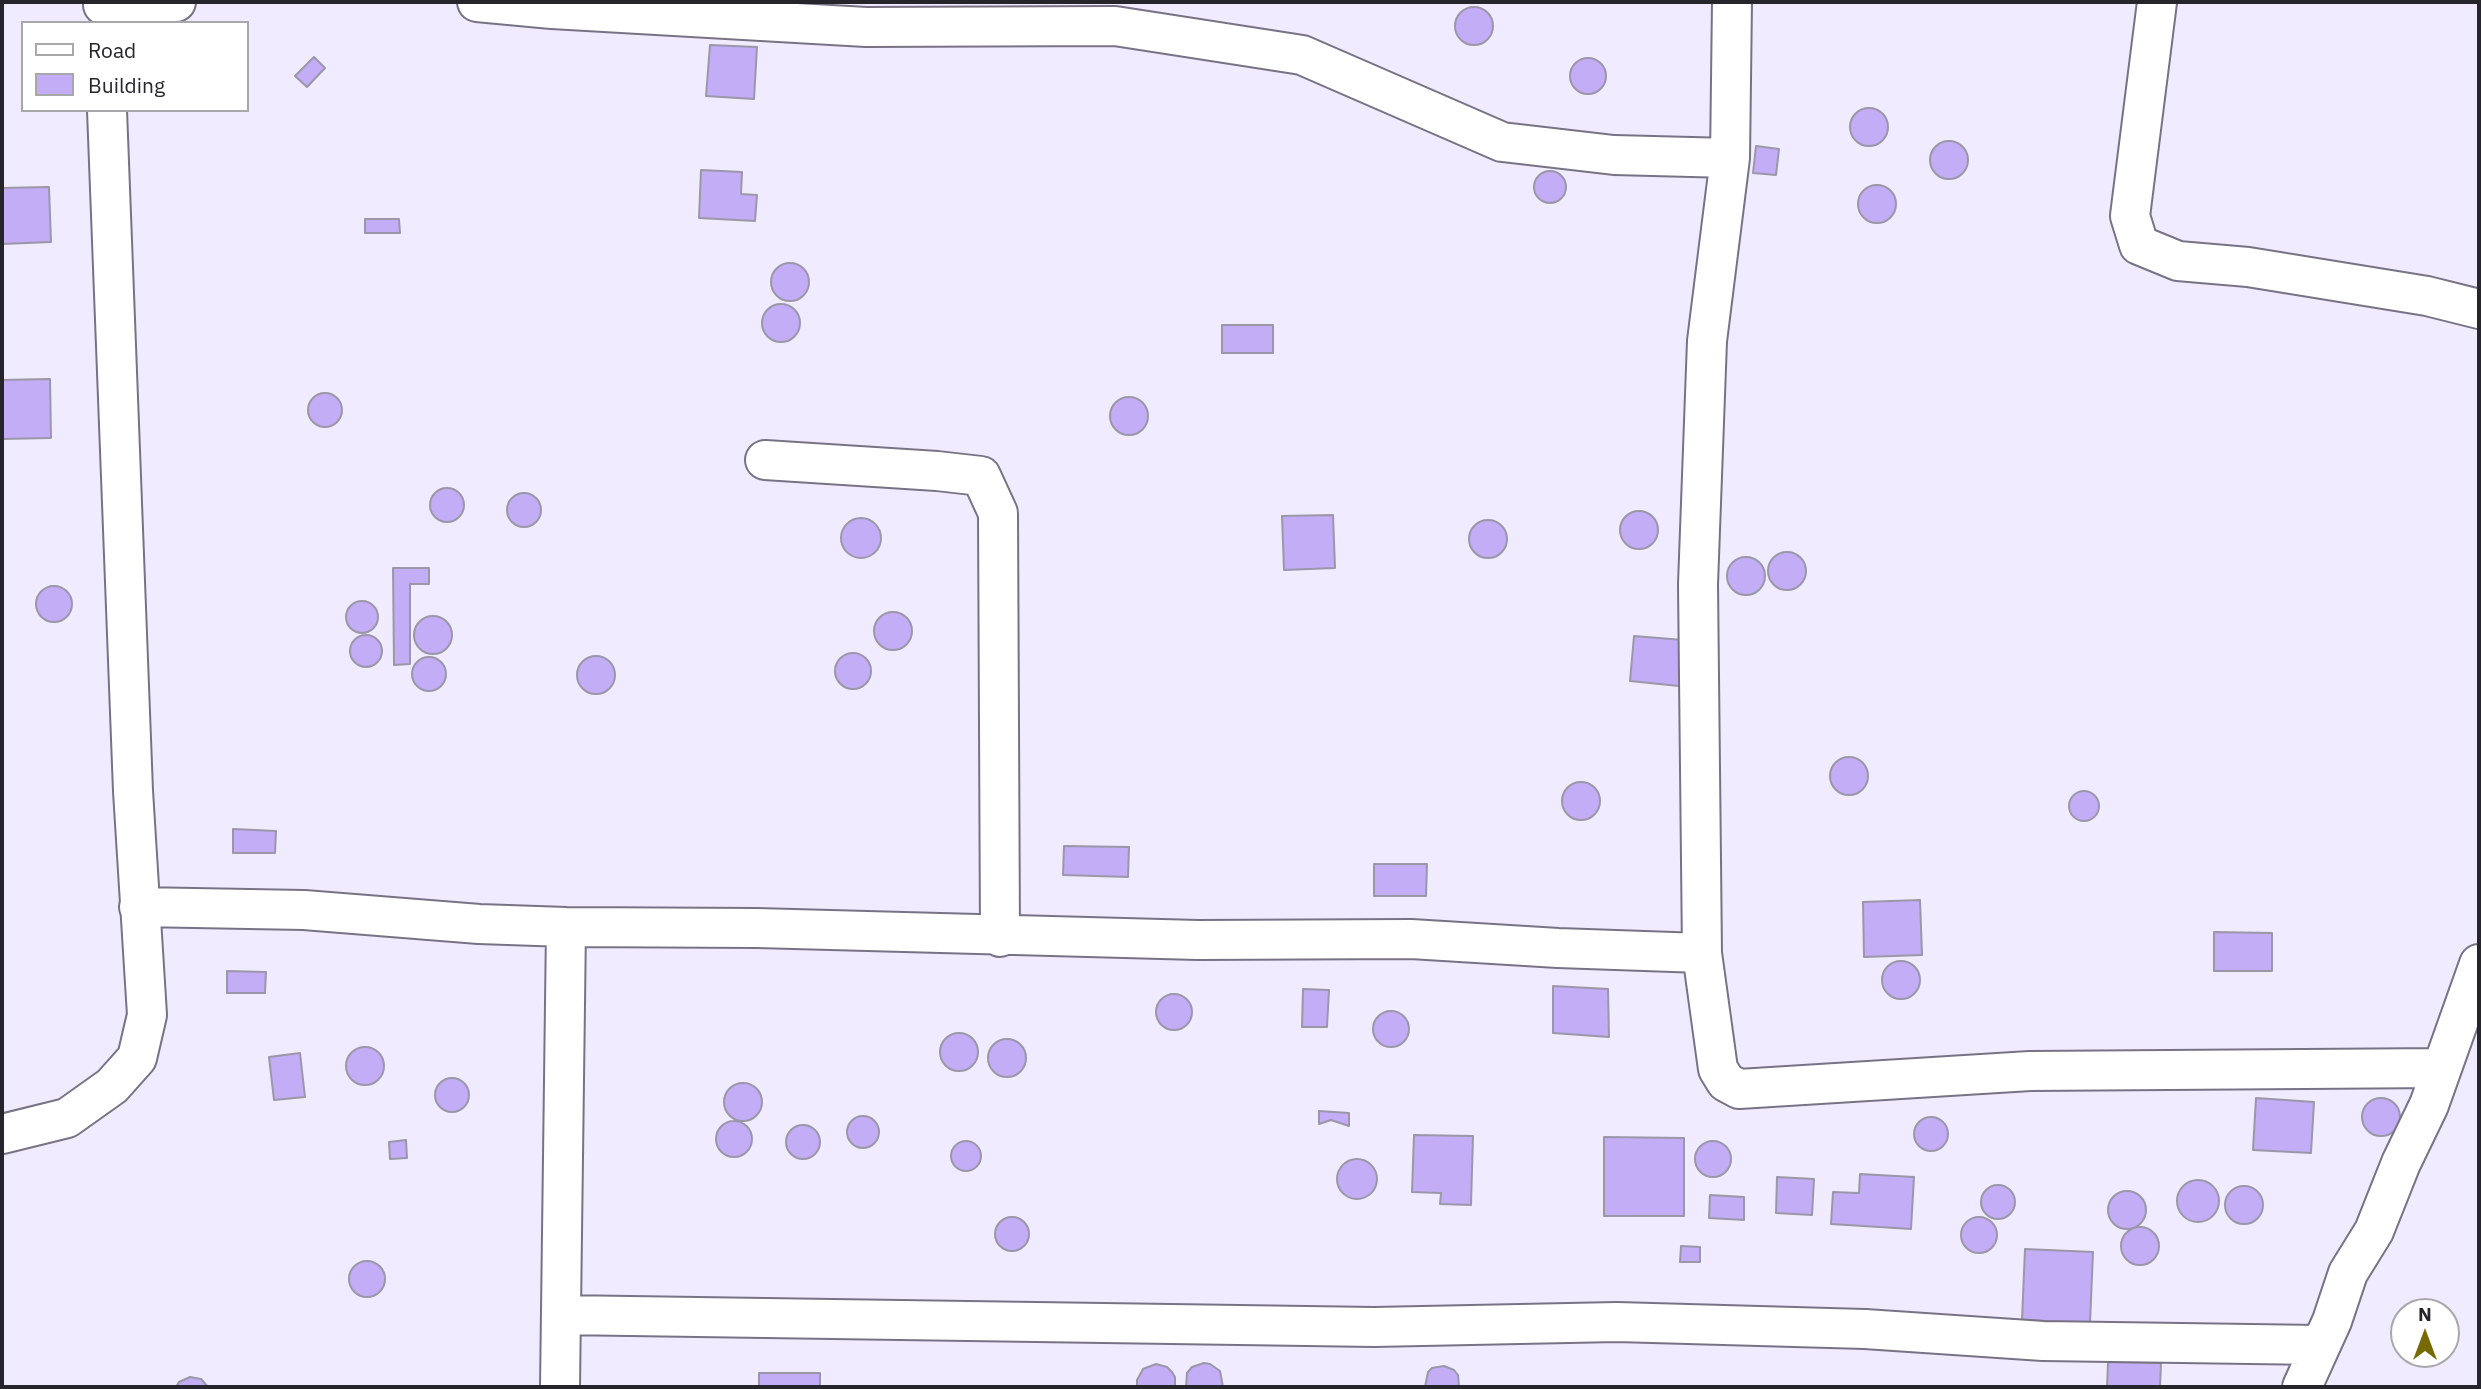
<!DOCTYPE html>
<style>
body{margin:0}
#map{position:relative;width:2481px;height:1389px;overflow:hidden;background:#f0ebfe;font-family:"IBM Plex Sans",sans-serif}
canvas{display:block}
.frame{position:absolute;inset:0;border:4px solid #26252c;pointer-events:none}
.legend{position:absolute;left:21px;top:21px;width:228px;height:91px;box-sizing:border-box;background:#fff;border:2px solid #a8a8ab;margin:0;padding:9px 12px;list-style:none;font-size:21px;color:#26252c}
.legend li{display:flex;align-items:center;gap:14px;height:35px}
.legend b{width:35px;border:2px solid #a8a8ab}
.north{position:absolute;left:2390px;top:1298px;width:70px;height:70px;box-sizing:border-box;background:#fff;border:2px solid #a8a8ab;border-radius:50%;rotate:0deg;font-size:19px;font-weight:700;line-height:28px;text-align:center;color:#26252c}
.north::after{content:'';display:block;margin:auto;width:24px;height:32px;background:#786a02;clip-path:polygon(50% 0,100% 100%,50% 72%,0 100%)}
</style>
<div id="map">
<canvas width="2481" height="1389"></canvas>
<div class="frame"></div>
<ul class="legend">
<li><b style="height:9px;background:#fff"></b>Road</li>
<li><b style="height:19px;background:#c3adf7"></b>Building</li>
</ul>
<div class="north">N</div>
</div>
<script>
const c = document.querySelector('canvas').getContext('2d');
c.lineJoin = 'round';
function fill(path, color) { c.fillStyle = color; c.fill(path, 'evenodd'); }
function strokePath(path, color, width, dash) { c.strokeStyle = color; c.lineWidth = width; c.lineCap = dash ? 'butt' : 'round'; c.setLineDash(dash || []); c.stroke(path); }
const building = new Path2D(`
 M1455 26a19 19 0 1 1 38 0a19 19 0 1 1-38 0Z
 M710 45 757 47 754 99 706 96Z
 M314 57 325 68 307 87 295 76Z
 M1570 76a18 18 0 1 1 36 0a18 18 0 1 1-36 0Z
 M1850 127a19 19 0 1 1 38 0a19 19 0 1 1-38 0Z
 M1930 160a19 19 0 1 1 38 0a19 19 0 1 1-38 0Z
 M1756 146 1779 149 1776 175 1753 173Z
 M701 170 742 172 741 194 757 195 755 221 699 218Z
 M1534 187a16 16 0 1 1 32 0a16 16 0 1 1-32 0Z
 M1858 204a19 19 0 1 1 38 0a19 19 0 1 1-38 0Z
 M49 187 51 242 2 244V188Z
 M365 219H399L400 233H365Z
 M771 282a19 19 0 1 1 38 0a19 19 0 1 1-38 0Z
 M762 323a19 19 0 1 1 38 0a19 19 0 1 1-38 0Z
 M1222 325H1273V353H1222Z
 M50 379 51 438 2 439V380Z
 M308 410a17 17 0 1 1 34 0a17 17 0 1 1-34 0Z
 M1110 416a19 19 0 1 1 38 0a19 19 0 1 1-38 0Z
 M430 505a17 17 0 1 1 34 0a17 17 0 1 1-34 0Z
 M507 510a17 17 0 1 1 34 0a17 17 0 1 1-34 0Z
 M1620 530a19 19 0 1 1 38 0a19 19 0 1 1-38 0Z
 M1333 515 1335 568 1284 570 1282 516Z
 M841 538a20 20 0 1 1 40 0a20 20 0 1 1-40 0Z
 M1469 539a19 19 0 1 1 38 0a19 19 0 1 1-38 0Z
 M1768 571a19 19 0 1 1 38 0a19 19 0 1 1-38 0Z
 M1727 576a19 19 0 1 1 38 0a19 19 0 1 1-38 0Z
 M393 568H429V584H410V664L394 665Z
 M36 604a18 18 0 1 1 36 0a18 18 0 1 1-36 0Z
 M346 617a16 16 0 1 1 32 0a16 16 0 1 1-32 0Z
 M874 631a19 19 0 1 1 38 0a19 19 0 1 1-38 0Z
 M414 635a19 19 0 1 1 38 0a19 19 0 1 1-38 0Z
 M350 651a16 16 0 1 1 32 0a16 16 0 1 1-32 0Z
 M1634 636 1683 640 1679 686 1630 681Z
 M835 671a18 18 0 1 1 36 0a18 18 0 1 1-36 0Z
 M577 675a19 19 0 1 1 38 0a19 19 0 1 1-38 0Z
 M412 674a17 17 0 1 1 34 0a17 17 0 1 1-34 0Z
 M1830 776a19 19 0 1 1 38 0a19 19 0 1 1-38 0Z
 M1562 801a19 19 0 1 1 38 0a19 19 0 1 1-38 0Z
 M2069 806a15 15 0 1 1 30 0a15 15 0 1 1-30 0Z
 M233 829 276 831 275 853H233Z
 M1064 846 1129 847 1128 877 1063 875Z
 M1374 864H1427L1426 896H1374Z
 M1920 900 1922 955 1864 957 1863 902Z
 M2214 932 2272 933V971H2214Z
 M1882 980a19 19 0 1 1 38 0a19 19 0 1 1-38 0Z
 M227 971 266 972 265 993H227Z
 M1553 986 1608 989 1609 1037 1553 1033Z
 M1303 989 1329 990 1327 1027H1302Z
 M1156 1012a18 18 0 1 1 36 0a18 18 0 1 1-36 0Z
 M1373 1029a18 18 0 1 1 36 0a18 18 0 1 1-36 0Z
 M940 1052a19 19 0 1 1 38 0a19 19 0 1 1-38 0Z
 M988 1058a19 19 0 1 1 38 0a19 19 0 1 1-38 0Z
 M346 1066a19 19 0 1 1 38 0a19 19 0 1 1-38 0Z
 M300 1053 305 1097 274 1100 269 1057Z
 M435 1095a17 17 0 1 1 34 0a17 17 0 1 1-34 0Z
 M724 1102a19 19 0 1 1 38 0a19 19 0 1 1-38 0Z
 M2256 1098 2314 1102 2311 1153 2253 1150Z
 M2362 1117a19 19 0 1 1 38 0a19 19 0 1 1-38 0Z
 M1319 1111 1349 1113V1126L1331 1120 1319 1124Z
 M847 1132a16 16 0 1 1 32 0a16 16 0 1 1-32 0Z
 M1914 1134a17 17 0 1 1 34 0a17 17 0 1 1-34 0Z
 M716 1139a18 18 0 1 1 36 0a18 18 0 1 1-36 0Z
 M786 1142a17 17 0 1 1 34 0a17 17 0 1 1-34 0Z
 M1414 1135 1473 1136 1471 1205 1440 1204 1441 1193 1412 1192Z
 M1604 1137 1684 1138V1216H1604Z
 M406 1140 407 1158 390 1159 389 1142Z
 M951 1156a15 15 0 1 1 30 0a15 15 0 1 1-30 0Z
 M1695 1159a18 18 0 1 1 36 0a18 18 0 1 1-36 0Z
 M1337 1179a20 20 0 1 1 40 0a20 20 0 1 1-40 0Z
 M1860 1174 1914 1177 1911 1229 1831 1224 1833 1192 1859 1193Z
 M1777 1177 1814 1179 1812 1215 1776 1213Z
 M2177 1201a21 21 0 1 1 42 0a21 21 0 1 1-42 0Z
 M1981 1202a17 17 0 1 1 34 0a17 17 0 1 1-34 0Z
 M2225 1205a19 19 0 1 1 38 0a19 19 0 1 1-38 0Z
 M2108 1210a19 19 0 1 1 38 0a19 19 0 1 1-38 0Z
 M1710 1195 1744 1197V1220L1709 1218Z
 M1961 1235a18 18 0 1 1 36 0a18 18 0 1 1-36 0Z
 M995 1234a17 17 0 1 1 34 0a17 17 0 1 1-34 0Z
 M2121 1246a19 19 0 1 1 38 0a19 19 0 1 1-38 0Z
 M1681 1246 1700 1247V1262H1680Z
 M2025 1249 2093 1252 2090 1323 2022 1320Z
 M349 1279a18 18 0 1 1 36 0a18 18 0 1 1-36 0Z
 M2108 1362 2161 1363 2160 1387H2107Z
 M1204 1363 1210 1364 1220 1371 1223 1387H1186L1187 1373 1192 1367Z
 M1156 1364 1167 1367 1172 1372 1175 1377V1387H1137V1380L1143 1369Z
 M1444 1366 1454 1370 1458 1375 1459 1387H1425L1428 1372 1432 1368Z
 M759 1373H820V1387H759Z
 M190 1377 201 1379 208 1387H176L179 1382Z`);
const minor = new Path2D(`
 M477 2 552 9 866 27 1115 26 1302 55 1502 142 1614 155 1730 158
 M2157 2 2130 216 2139 245 2178 261 2248 267 2427 296 2479 309
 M103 5 176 2
 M765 460 937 471 981 476 998 513 1000 937
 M139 907 304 910 479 924 566 927 757 928 1198 940 1411 939 1558 948 1702 953 1718 1069 1726 1082 1739 1089 2030 1071 2441 1068
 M1702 953 1698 584 1707 341 1730 158 1732 2
 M2 1134 67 1118 112 1086 137 1058 147 1015 133 791 107 110
 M562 1315 1374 1327 1617 1322 1865 1329 2043 1341 2319 1345
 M560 1387 566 927
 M2302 1387 2332 1321 2348 1273 2374 1231 2401 1163 2429 1105 2479 964`);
fill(building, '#c3adf7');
strokePath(building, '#9b97a8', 2);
strokePath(minor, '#787384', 42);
strokePath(minor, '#fff', 38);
</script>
